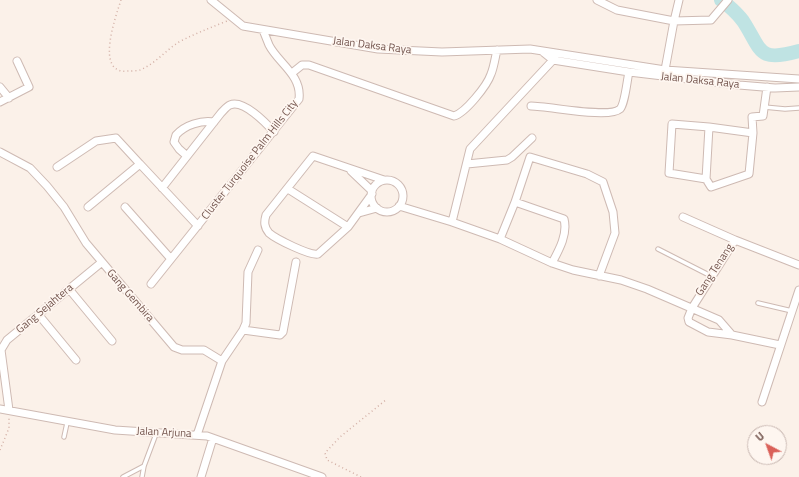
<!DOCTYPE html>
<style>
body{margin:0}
#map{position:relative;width:799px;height:477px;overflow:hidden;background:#fbf1e9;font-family:"Titillium Web",sans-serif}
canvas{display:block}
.north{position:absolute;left:747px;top:425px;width:40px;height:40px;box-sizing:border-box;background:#fef6f0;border:1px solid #c7b6b0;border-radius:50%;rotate:319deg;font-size:11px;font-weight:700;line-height:16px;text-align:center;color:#74564f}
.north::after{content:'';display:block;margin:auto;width:14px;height:18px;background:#da6159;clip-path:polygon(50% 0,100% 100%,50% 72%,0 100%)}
</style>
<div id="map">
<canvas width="799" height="477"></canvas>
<div class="north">U</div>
</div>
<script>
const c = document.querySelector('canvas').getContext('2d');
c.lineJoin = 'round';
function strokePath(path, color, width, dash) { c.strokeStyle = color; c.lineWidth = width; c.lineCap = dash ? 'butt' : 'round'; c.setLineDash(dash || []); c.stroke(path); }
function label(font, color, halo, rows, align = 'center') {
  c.font = font + ' "Titillium Web",sans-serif'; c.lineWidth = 3.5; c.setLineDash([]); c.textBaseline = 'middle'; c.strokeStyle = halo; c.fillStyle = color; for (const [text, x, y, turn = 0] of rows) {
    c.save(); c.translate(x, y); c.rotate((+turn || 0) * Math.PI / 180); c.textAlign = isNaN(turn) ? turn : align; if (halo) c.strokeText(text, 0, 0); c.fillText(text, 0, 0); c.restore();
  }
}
const river = new Path2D(`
 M721 0C729 6 737 13 743 21 762 50 757 63 799 51`);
const path = new Path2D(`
 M121 0C116 16 94 75 128 71 131 71 136 71 140 70 155 64 166 50 179 42 196 33 210 28 227 21
 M0 450 9 428V418
 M361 477 327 460 325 453 340 437 387 399`);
const lane = new Path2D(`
 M764 107 785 109 799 108
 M658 249 711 276
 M758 303 792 311
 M64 437 67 423
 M123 477 144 466
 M142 477 144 466 156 434`);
const street = new Path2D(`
 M211 0 243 26 378 49 442 52 530 49 665 70 799 79
 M597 0 617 10 674 21 711 20 728 0
 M543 52 553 60 629 72 739 85 775 88 799 87
 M556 54 553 60 470 149 452 222 500 239 552 263 573 270 621 280 647 289 719 320 732 335 780 345
 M665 70 674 21 679 0
 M292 73 302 65H309L454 116C465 113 487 86 491 74 494 67 495 58 497 50
 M0 87 9 98
 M0 102 29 87 17 61
 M531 106C549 106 609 119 620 109 625 104 627 80 629 72
 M753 133 749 174 711 187 706 179 709 127 753 133 752 117 763 116 767 87
 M0 152 30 168 47 186 64 207 86 243 174 347 182 350H204L222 361 197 435
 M187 156 179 149 174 142 176 135C185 125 201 120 214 122
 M467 164 507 160 512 157 532 138
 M57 167 96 141 116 138 140 164
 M351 171 372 191
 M706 179 669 173 672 124 709 127
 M371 196a16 16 0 1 1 32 0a16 16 0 1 1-32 0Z
 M162 188 221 113C224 110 227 106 230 105 243 99 266 123 274 132
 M288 189 348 227
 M372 194 348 227 318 254C310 256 276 239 269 233 264 227 264 222 266 215L313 156 384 180
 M515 202 564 219C568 234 559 250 552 263
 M399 206 452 222
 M88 207 140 164 198 226
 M125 207 171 259
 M359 213 377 208
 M683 217 735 240
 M500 239 515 202 530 157 587 174 603 182 613 212 615 233 599 276
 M151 284 299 99C302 75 278 63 269 45 267 40 265 35 263 30
 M69 289 112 341
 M38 314 76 360
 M243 330 280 335 283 332 296 262
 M732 335 708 332 689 322 688 318 692 308 735 240 799 265
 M222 361 243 330 246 323 248 272 258 250
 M762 402 799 290
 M0 409 115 430 207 436 322 477
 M9 410 1 350 7 340 102 262
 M201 477 213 438`);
const streetNames = [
 ["Jalan Daksa Raya",372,46,7],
 ["Jalan Daksa Raya",700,81,6],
 ["Cluster Turquoise Palm Hills City",250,160,-52],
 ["Gang Tenang",715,270,-57],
 ["Gang Gembira",130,296,49],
 ["Gang Sejahtera",45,309,-40],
 ["Jalan Arjuna",164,433,3]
];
strokePath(river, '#bfe3e3', 14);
strokePath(lane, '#cebab3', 5.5);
strokePath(street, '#cebab3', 9);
strokePath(path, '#d3b0a6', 1.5, [1, 3]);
strokePath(lane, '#fff', 3.5);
strokePath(street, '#fff', 7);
label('11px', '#74564f', '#fef6f0', streetNames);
</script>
